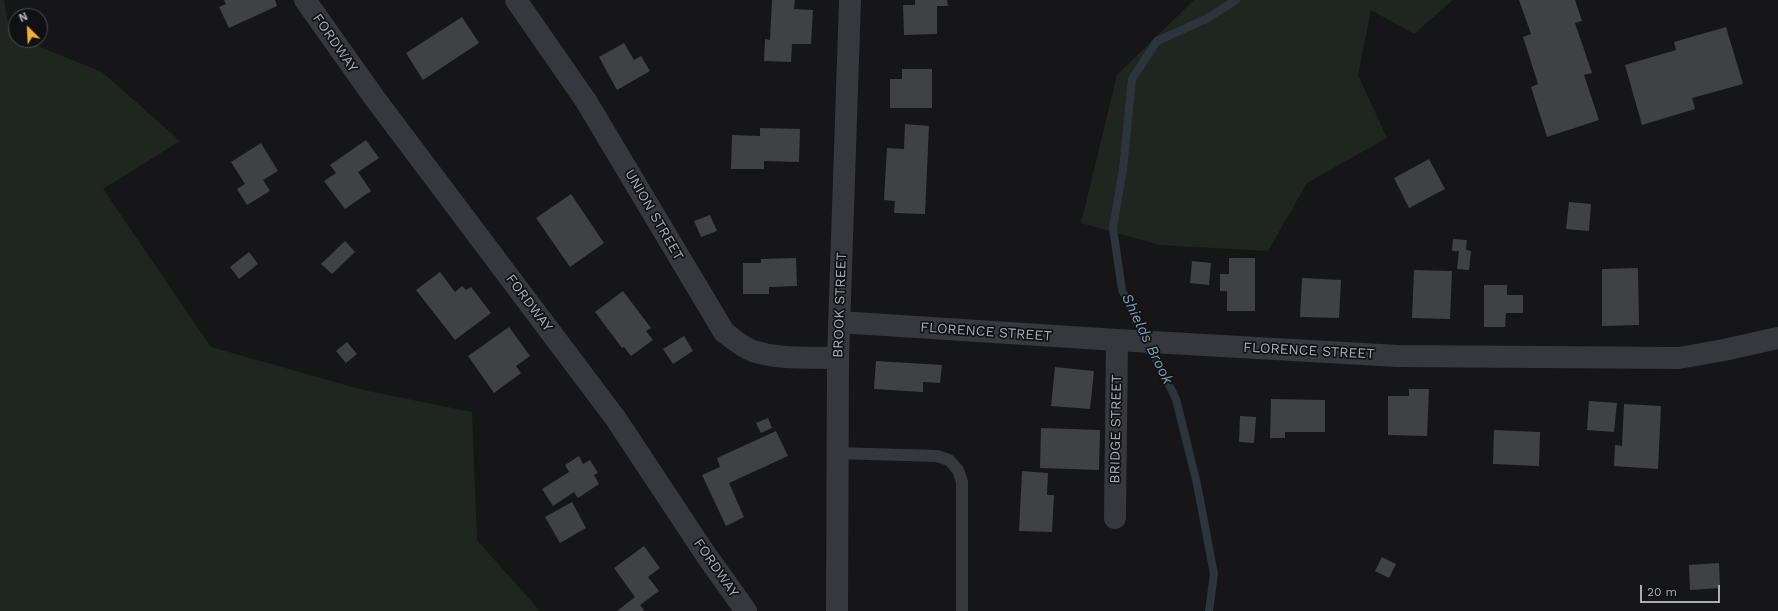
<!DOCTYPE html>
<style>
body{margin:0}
#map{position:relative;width:1778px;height:611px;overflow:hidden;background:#161618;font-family:"Work Sans",sans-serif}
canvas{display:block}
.north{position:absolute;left:8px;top:8px;width:40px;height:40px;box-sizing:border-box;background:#111113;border:1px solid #4d4f55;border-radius:50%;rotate:336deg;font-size:11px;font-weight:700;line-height:16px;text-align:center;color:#a8adb8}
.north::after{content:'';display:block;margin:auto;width:14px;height:18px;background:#f2b134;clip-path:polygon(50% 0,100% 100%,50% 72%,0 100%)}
.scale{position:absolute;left:1640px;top:585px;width:80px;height:18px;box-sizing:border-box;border:2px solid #a8adb8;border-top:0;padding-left:5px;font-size:12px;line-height:14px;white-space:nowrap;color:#a8adb8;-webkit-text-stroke:3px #111113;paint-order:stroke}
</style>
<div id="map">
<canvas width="1778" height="611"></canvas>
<div class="north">N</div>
<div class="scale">20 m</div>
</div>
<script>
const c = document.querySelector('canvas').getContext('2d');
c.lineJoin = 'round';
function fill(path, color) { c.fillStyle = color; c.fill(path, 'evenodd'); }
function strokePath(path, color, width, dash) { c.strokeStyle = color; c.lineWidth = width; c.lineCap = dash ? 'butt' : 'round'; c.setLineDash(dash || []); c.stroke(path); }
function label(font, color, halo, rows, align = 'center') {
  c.font = font + ' "Work Sans",sans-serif'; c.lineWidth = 3.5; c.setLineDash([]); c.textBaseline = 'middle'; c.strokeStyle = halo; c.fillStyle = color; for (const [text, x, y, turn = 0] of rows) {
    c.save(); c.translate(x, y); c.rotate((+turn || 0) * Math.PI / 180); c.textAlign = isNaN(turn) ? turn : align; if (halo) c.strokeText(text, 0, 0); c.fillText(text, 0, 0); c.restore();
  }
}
const green = new Path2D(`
 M0 0H4L10 35 16 37V40H23L102 72 180 141 103 189 211 347 363 390 472 412 477 540 540 611H0Z
 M1194 0H1453L1414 34 1371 10 1358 75 1387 138 1307 183 1268 251 1160 245 1081 223 1117 75Z`);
const stream = new Path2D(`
 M1209 611 1214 574 1197 484 1176 399 1122 290 1113 228 1123 169 1132 79 1157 41 1206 19 1236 0`);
const building = new Path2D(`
 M224 0H275L277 6 229 28 219 7 226 4Z
 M772 0H795L794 9 813 10 811 44H792L791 62 764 61 765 39 770 40Z
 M915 0H947L948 6H937V34L904 35 903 5H915Z
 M1519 0H1575L1582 21 1575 23 1592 73 1584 75 1599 120 1547 137 1531 87 1538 84 1523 37 1531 34Z
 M462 17 479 43 423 80 406 53Z
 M1726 27 1743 84 1692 98 1695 109 1642 125 1625 65 1676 50 1674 42Z
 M624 43 634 60 641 56 650 71 617 90 599 57Z
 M902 69H932V108H890V79H902Z
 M905 124 929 126 925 214 894 213 895 201 884 200 887 148 904 149Z
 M760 128 800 129 799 162 764 161V169H731L732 135 760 136Z
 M366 140 379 158 358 172 371 191 345 209 324 181 336 173 330 165Z
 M261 143 278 171 263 180 270 191 247 205 237 189 245 184 231 162Z
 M1429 159 1445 189 1409 208 1394 178Z
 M571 194 604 243 570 267 536 218Z
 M1569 202 1591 204 1589 231 1566 229Z
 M710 215 717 231 701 237 694 221Z
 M1453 239 1467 240 1466 250 1471 251 1469 270 1457 269 1459 251H1452Z
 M345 241 355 252 332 274 321 264Z
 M249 252 258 264 239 279 230 267Z
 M796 258 797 286 769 287V294H743V263H761V259Z
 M1229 258H1255V311H1227V291H1220V274H1229Z
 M1192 261 1211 263 1209 285 1190 283Z
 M1638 268 1639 325 1602 326V269Z
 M1414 270 1452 271 1450 319 1412 318Z
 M440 272 455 292 462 286 466 290 471 287 491 313 455 340 416 290Z
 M1302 278 1341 280 1339 318 1300 317Z
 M1484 285H1507V295H1523V313H1506L1505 327H1484Z
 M623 291 651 328 646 331 653 340 631 356 624 347 622 348 595 312Z
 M509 327 530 356 516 366 521 373 494 393 468 356Z
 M684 336 693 351 673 364 663 349Z
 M347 342 357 354 346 363 336 351Z
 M876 361 942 365 940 383 923 382V392L874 389Z
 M1055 367 1094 371 1090 409 1051 406Z
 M1409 389H1429L1427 436 1388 435V396H1409Z
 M1271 399 1325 400V432H1285V438H1270Z
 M1589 401 1617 403 1614 432 1587 430Z
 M1624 404 1661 406 1658 469 1614 466 1615 445 1622 446Z
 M1240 416 1256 417 1254 443 1239 442Z
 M768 418 772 428 761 433 756 423Z
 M1041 428 1100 430 1099 470 1040 468Z
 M1494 430 1540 432 1539 466 1493 464Z
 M776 431 788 456 729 483 744 517 726 526 702 475 720 467 717 458Z
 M579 456 583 464 590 460 598 473 594 475 599 484 578 498 574 492 553 506 542 489 569 472 565 465Z
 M1022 471 1048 473 1047 495H1054L1052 532 1019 531Z
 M572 502 586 528 560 543 545 517Z
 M644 546 660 568 648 577 659 591 640 605 644 610 643 611H617L635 597 614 568Z
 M1382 557 1396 564 1389 578 1375 571Z
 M1719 563 1720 588 1690 590 1689 565Z`);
const service = new Path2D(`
 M837 453 937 456 949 460 958 470 962 482V611`);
const minor = new Path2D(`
 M516 0 586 101 724 332C733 339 742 347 753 351 780 360 810 357 838 358
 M839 322 1117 340 1398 356 1679 358 1724 350 1778 338
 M1115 518 1117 340
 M837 611 838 358 850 0`);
const tertiary = new Path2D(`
 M305 0 376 100 616 419 706 555 746 611`);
const streetNames = [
 ["FORDWAY",335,43,55],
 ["UNION STREET",654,215,60],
 ["FORDWAY",529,303,53],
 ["BROOK STREET",840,305,-88],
 ["FLORENCE STREET",986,332,4],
 ["FLORENCE STREET",1309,351,3],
 ["BRIDGE STREET",1116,429,-89],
 ["FORDWAY",716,568,55]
];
const waterNames = [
 ["Shields Brook",1147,339,64]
];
fill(green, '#1e261f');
strokePath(stream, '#2c353c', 8);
fill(building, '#404145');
strokePath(service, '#37383d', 12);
strokePath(minor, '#37383d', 22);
strokePath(tertiary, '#37383d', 22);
label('14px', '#a8adb8', '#111113', streetNames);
label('italic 15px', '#7f9bb3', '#111113', waterNames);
</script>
